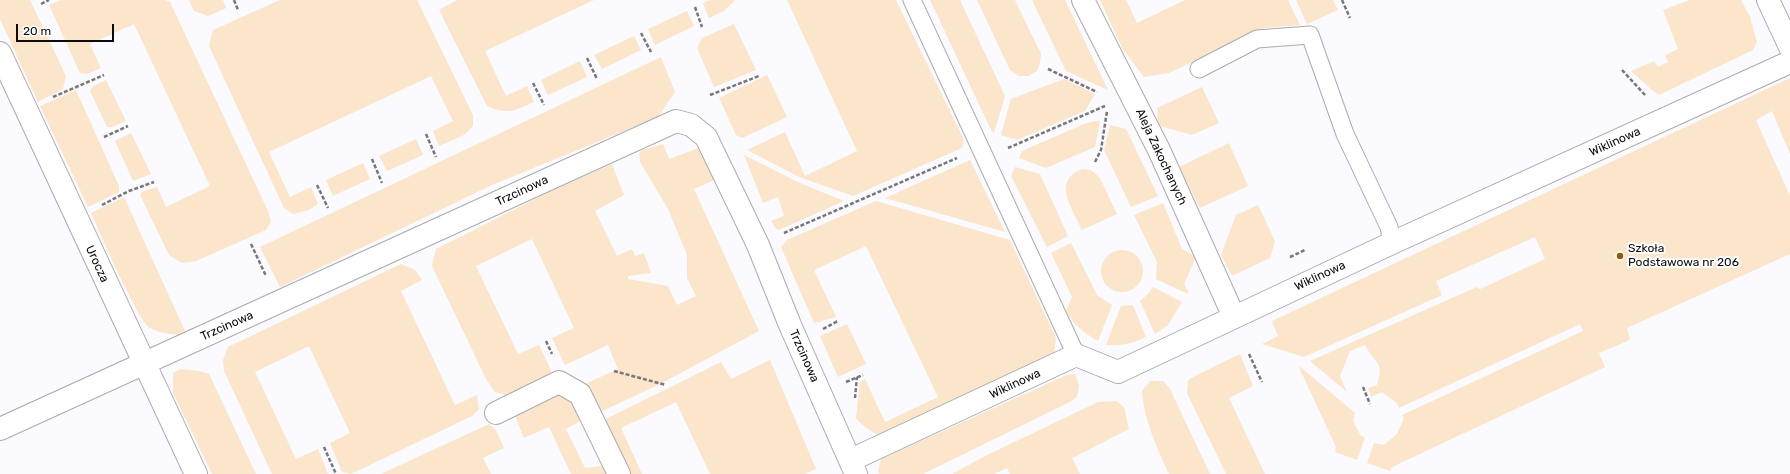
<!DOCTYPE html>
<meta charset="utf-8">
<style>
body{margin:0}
#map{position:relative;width:1790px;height:474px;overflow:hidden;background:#fbfafe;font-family:Rubik,sans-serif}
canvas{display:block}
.scale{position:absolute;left:16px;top:24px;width:98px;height:18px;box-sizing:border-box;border:2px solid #0b0b0d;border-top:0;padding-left:5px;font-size:12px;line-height:14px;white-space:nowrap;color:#0b0b0d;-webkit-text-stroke:3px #fff;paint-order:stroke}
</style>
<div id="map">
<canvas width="1790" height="474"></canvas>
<div class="scale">20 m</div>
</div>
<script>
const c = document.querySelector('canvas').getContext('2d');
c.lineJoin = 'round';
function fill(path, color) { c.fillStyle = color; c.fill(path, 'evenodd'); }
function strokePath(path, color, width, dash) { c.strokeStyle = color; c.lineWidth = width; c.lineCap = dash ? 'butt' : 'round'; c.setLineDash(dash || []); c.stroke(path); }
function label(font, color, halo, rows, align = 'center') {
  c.font = font + ' Rubik,sans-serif'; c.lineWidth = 4; c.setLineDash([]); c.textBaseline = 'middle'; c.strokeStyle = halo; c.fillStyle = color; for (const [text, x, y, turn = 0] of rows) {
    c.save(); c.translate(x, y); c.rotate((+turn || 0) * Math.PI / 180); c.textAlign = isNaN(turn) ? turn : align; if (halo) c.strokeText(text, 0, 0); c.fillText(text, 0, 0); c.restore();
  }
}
const green = new Path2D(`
 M0 0H30L66 76 63 89 38 102 0 19Z
 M61 0H165L170 2 268 211 271 222 266 230 196 261 182 263 169 255 140 195 142 192 157 187 166 207 210 186 134 24 90 44 101 68 87 74 80 73 49 5Z
 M189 0H223L226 8 208 16 194 11Z
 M280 0H417L473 115V126L464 135 439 146 433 131 453 121 431 76 269 152 290 197 311 187 318 204 309 210 293 214 284 208 209 46 213 30Z
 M457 0H594L485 51 506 96 527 86 534 102C514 111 508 115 487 106L439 10Z
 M710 0H735L724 11 709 18 703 3Z
 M787 0H896L964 140 962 148 853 196 799 177 747 150 785 132 805 176 857 151Z
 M930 0H960L1005 96 994 133 992 132Z
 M977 0H1015L1041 54 1040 63 1037 71 1028 76H1019L1010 70Z
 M1032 0H1065L1108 90 1066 71Z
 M1100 0H1126L1137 23 1185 0H1288L1300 25 1264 28 1169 73 1144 77 1122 48Z
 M1296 0H1333L1338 10 1307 24Z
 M1690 0H1741L1750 17 1757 42 1753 50 1659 95 1652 90 1631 71 1654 61 1658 67 1668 62 1665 55 1678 49 1663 10Z
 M687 11 694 26 655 45 648 29Z
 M734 24 756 70 714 87 697 48 702 38Z
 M634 36 641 50 602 69 594 55Z
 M661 57 675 92 658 117 492 185 280 287 260 247Z
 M580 61 587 77 548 95 541 80Z
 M767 75 787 117 742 138 736 135 719 98Z
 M1790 78V154L1772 111 1756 120 1790 196V254L1627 328 1630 340 1599 353 1605 367 1392 467 1390 471 1367 463 1374 443 1384 445 1397 434 1404 418 1402 415 1583 331 1580 324 1399 408 1397 403 1382 392 1371 397 1368 388 1377 385C1385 361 1375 365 1365 345L1350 351 1340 376 1347 392 1310 361 1477 287 1480 289 1545 259 1535 237 1436 281 1442 295 1304 357 1262 344 1278 336 1272 321Z
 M1064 79 1095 94 1085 111 1017 140 1001 135 1011 99Z
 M106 80 126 121 112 127H107L90 91 93 86Z
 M1202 87 1219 123 1192 135 1160 126 1158 121 1157 108Z
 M76 90 119 186V192L88 207 40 106Z
 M1095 121H1100L1095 147 1046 168 1019 158 1022 151 1084 124Z
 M1110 125 1126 129 1158 196 1131 207 1104 150Z
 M131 133 151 174 133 181 115 141Z
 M416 139 423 155 387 171 379 156Z
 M1229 143 1248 186 1200 208 1179 167Z
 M663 144 669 159 699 148 708 159 717 179 694 189 759 331 660 384 598 413 580 386 618 369 608 345 565 365 552 338 574 328 532 239 476 266 518 354 539 345 551 370 547 380 511 397 495 392 486 379 432 266 436 249 551 191 612 164 624 195 595 211 617 256 632 249 635 256 644 253 651 273 628 276V279L668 286 677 305 696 296 687 278V255L668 209 640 162 639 153 642 150Z
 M744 155 800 183 844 201 779 230 776 229 771 221 784 216 778 197 763 203Z
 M970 160 1005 232 885 198Z
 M363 163 370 179 333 196 326 180Z
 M1015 167 1040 174 1068 236 1047 247 1011 176Z
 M1082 169 1091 170 1100 178 1117 214 1082 230C1073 209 1051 181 1082 169Z
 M124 197 185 331 180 335C170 334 159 333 150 328 138 321 99 231 91 213Z
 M876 201 1010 240 1056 338 1054 354 881 436C871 432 863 426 856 418L860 382 865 379 885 422 938 397 866 246 814 270 836 317 814 323 781 247 787 240Z
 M1163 203 1182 249 1193 255 1195 259 1184 284 1188 291V294L1156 279 1157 262 1134 215Z
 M1258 205 1275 241 1270 258 1232 276 1221 255 1236 215Z
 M1071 243 1097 295 1112 305 1098 341C1084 333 1074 325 1066 311L1072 297 1051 253Z
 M1101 271a21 21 0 1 1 42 0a21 21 0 1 1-42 0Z
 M401 264 415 270 422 280 401 291 455 405 477 395 479 409 472 416 351 474 342 472 330 443 350 433 309 346 255 372 296 459 318 449 328 474H272L224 371 223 360 228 347Z
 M1153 287 1182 302 1168 325 1155 334 1140 301 1149 293Z
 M1133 305 1146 337C1132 344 1121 346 1106 345L1121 306Z
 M847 324 866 364 838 377 820 336Z
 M1240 354 1253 386 1229 398 1265 474H1226L1187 393 1188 380 1197 375Z
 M770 360 816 469 805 474H710L676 402 621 428 642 474H627L602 421 721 362 731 379Z
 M1298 365 1355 413 1353 421 1361 436 1365 437 1357 460 1335 452 1336 447Z
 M181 369 199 371 209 374 256 474H212L173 393V373Z
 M1075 374 1079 386 1077 397 1072 401 923 474H879L878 471 881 459 1067 375Z
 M1150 381H1163L1170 389 1210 474H1169C1157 448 1144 420 1142 391Z
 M555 393 566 396 580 406 582 420 566 429 585 468 603 466 610 469 613 474H571L549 427 524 438 513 411Z
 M1116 401 1124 407 1129 429 1072 458 1080 474H1010L1007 468 994 474H952L985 456 1098 402Z
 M489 424 496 430 504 448 483 458 491 474H381Z`);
const path = new Path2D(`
 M234 0 238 10
 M1342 0 1350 18
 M41 4 49 0
 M695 7 702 27
 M641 33 651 52
 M587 58 597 79
 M1048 69 1097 92
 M1622 70 1646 96
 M533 83 544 105
 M710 95 759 76
 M53 97 104 75
 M426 134 436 157
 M104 137 128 126
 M1008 148 1105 106
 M372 159 382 183
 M1095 162 1101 150 1107 111
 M317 185 328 208
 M102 205 129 191 154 182
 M784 233 957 158
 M251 244 266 276
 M1290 257 1305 250
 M823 329 838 321
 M546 341 552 354
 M1249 354 1262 382
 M614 371 666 385
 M846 382 863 375
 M1363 387 1370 404
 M855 398 857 377
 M324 447 336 474`);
const service = new Path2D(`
 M912 0 1076 355
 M1199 69 1257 39 1310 35 1345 134 1389 227 1392 243`);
const minor = new Path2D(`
 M1083 0 1159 150 1234 317
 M1768 0 1790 47
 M0 53 196 474
 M496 413 559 382 580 394 619 474
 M0 429 676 121 691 125 706 137 758 245 790 325 856 474
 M851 460 1076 355 1118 372 1392 243 1790 62`);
const markers = [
 [1620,256,4,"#8e5d08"]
];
const streetNames = [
 ["Wiklinowa",1615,142,-24],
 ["Aleja Zakochanych",1161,157,65],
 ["Trzcinowa",522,191,-25],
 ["Urocza",97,264,65],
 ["Wiklinowa",1320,276,-25],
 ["Trzcinowa",227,326,-24],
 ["Trzcinowa",804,356,66],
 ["Wiklinowa",1015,384,-25]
];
const poiNames = [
 ["Szkoła",1628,249],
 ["Podstawowa nr 206",1628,263]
];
fill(green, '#fbe5cb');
strokePath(service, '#abaab0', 19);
strokePath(minor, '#abaab0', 24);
strokePath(path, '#77777a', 2.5, [4, 2]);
strokePath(service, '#fff', 17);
strokePath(minor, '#fff', 22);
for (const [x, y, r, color] of markers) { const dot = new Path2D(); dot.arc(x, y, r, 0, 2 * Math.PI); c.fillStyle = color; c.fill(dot); strokePath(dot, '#fff', 1.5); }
label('12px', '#0b0b0d', '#fff', streetNames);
label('12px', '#0b0b0d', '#fff', poiNames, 'left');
</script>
